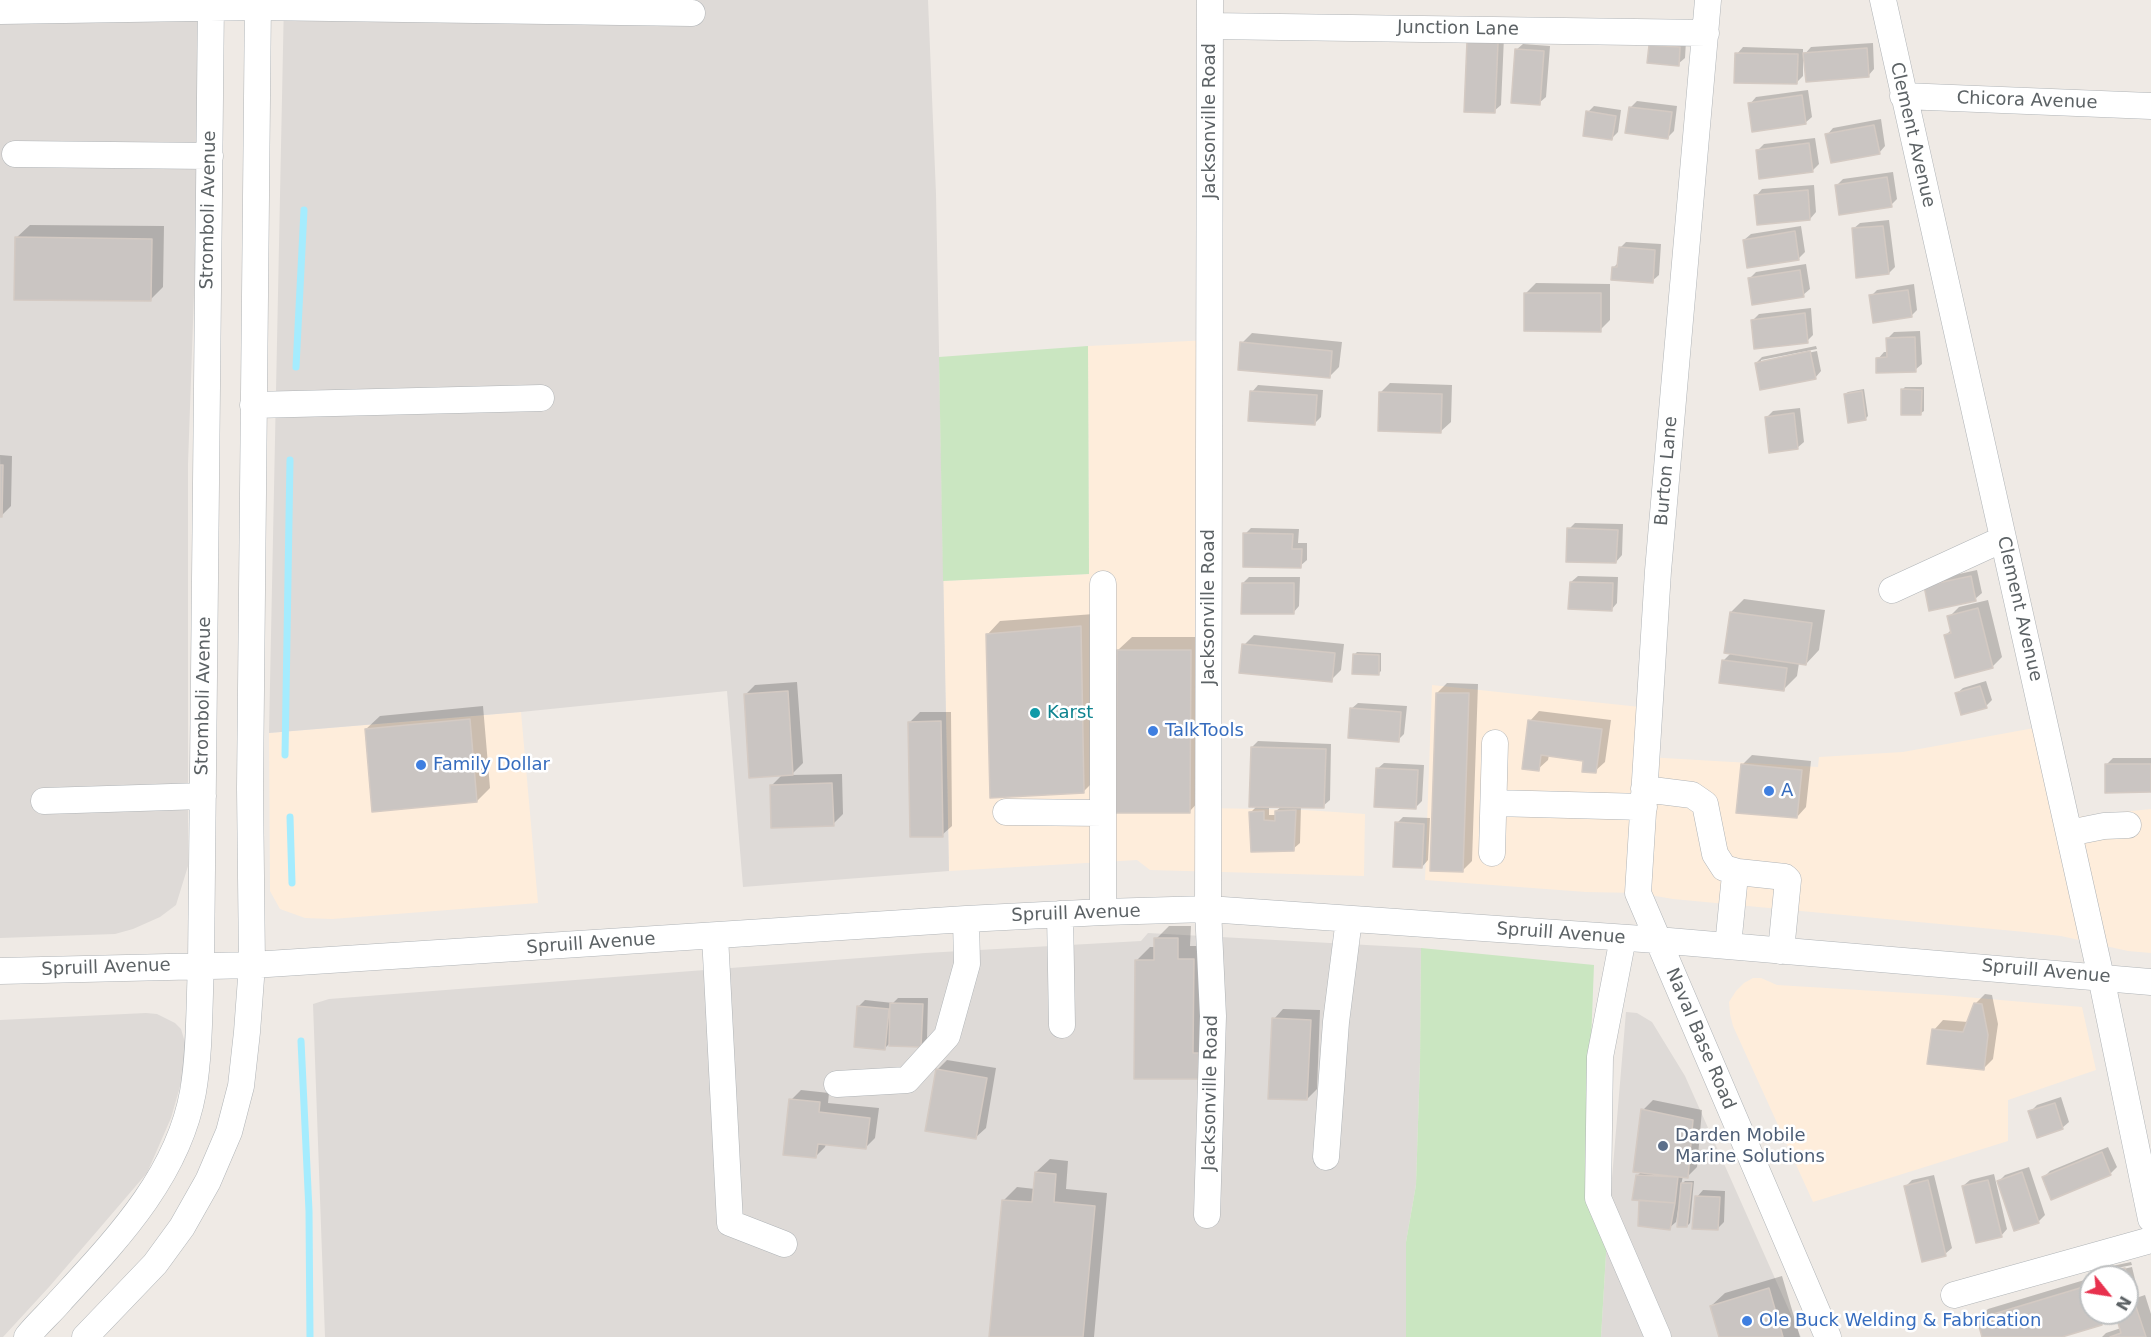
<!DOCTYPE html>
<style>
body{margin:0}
#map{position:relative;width:2151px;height:1337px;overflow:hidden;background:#efeae5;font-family:"DejaVu Sans",sans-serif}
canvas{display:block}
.north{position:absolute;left:2079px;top:1265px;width:60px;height:60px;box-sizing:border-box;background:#fff;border:2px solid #bec0c1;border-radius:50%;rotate:120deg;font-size:16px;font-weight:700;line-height:24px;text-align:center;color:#5c6265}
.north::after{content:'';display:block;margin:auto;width:21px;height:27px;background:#e8314e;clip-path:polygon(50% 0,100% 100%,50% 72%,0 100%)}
</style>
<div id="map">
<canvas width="2151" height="1337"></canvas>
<div class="north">N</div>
</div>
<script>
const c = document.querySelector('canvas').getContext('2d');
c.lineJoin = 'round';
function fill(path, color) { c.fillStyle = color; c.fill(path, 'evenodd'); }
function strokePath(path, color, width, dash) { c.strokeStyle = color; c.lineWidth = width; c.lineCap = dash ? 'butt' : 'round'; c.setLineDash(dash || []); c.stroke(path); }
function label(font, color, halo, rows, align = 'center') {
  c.font = font + ' "DejaVu Sans",sans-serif'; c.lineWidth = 5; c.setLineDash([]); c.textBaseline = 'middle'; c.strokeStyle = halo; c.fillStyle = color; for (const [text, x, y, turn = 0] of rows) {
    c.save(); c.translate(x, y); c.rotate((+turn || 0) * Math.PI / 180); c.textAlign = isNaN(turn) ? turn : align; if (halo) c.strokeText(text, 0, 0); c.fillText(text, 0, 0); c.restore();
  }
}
const commercial = new Path2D(`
 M1210 340 1208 808 1305 810 1365 814 1364 876 1150 870 1137 860 949 871 943 581 1089 574 1088 346Z
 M1432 685 1650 708 1647 757 1818 767 1819 757 1903 752 2045 726 2066 818 2151 809V953L2128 951 2061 936 2025 932 1673 899 1638 893 1586 892 1425 880Z
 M521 712 538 903 332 919 305 918 280 909 270 891 269 733Z
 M1753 978H1761L1777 985 1942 995 2082 1007 2096 1070 2008 1100V1141L1813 1202 1733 1026 1730 1014 1729 1002 1736 991 1744 983Z`);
const industrial = new Path2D(`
 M284 0H928L936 194 949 871 743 887 727 691 521 712 269 733Z
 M204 9 188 464V866L176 905 160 917 133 929 115 934 0 938V11Z
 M1148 933 1421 948 1420 1062 1416 1185 1406 1242V1337H325L313 1004 329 999 925 953 1141 941Z
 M1626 1012 1637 1013 1652 1022 1685 1076 1801 1337H1601L1607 1237Z
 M146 1013 157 1014 175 1023 181 1029 187 1049 183 1076 171 1118 147 1173 49 1287 3 1337H0V1020Z`);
const green = new Path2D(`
 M1088 346 1089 574 943 581 939 357Z
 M1421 948 1594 965 1588 1120 1607 1237 1601 1337H1406V1242L1416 1185 1420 1062Z`);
const shadow = new Path2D(`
 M1504 37 1501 105 1494 111 1468 42Z
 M1656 39 1686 41 1685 58 1678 64 1650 45Z
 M1873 43 1874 69 1868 76 1803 57V76L1796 83 1737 54 1743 47 1803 49V56L1811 47Z
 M1523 44 1550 46 1546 97 1539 103 1516 50Z
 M1808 90 1812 117 1805 123 1750 104 1756 97Z
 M1637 101 1677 106 1674 131 1668 137 1630 108Z
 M1594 106 1621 110 1618 132 1611 139 1588 112Z
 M1881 119 1885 146 1879 153 1827 135 1833 128Z
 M1815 138 1819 164 1812 171 1757 151 1764 144Z
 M1893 172 1897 199 1891 205 1836 186 1843 179Z
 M1814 185 1816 212 1810 219 1756 196 1762 189Z
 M1889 220 1895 267 1889 273 1853 229 1860 223Z
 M30 225 164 226 163 287 150 300 16 238Z
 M1801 226 1805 252 1799 258 1744 240 1751 234Z
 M1626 242 1661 244 1659 275 1652 281 1614 267 1619 262 1620 248Z
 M1806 264 1810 289 1803 295 1750 278 1756 272Z
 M1536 283 1610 284V320L1600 330 1526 293Z
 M1914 284 1917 310 1911 316 1871 296 1877 290Z
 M1811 308 1813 335 1807 341 1753 320 1759 314Z
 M1920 331 1922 364 1915 370 1878 359 1884 352H1888V338L1894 332Z
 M1252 333 1342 342 1339 367 1329 377 1242 343Z
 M1816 346 1817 349 1761 360V363L1817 351 1821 371 1815 378 1756 363 1762 357Z
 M1390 383 1452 385 1451 422 1441 431 1380 393Z
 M1258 385 1323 390 1321 417 1314 424 1252 392Z
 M1905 387H1924V411L1921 413 1902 390Z
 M1864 389 1868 416 1865 419 1845 394 1848 392Z
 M1800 408 1804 442 1797 448 1767 417 1773 411Z
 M0 455 12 456 11 506 1 516Z
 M1575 523 1623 524 1622 555 1616 562 1569 529Z
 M1251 528 1299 529 1298 543H1307V560L1300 566 1245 534Z
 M1977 570 1982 593 1975 599 1931 610 1932 580Z
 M1578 576 1618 577 1617 603 1611 610 1571 582Z
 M1249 577H1300L1299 606 1293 613 1243 583Z
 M1744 599 1825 610 1819 650 1806 664 1799 663 1797 676 1784 689 1724 660 1731 653V612Z
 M1988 600 2002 657 1992 667 1946 635 1952 629 1949 617 1959 607Z
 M1094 614 1097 778 1084 791 987 635 1000 621Z
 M1254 635 1344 644 1341 670 1331 680 1244 645Z
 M1132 637H1203L1202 798 1189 812 1118 650Z
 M1357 652 1381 653V671L1378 674 1354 655Z
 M1986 681 1992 700 1986 706 1956 694 1963 688Z
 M797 682 803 763 791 775 842 774 843 814 833 824 771 786 783 774 745 695 755 685Z
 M1447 683 1478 684 1472 861 1462 871 1437 693Z
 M1358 703 1407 706 1404 734 1398 740 1351 709Z
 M483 706 490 788 477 801 366 729 380 716Z
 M1539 711 1611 720 1605 762 1595 771 1585 759 1549 755 1548 760 1538 769 1530 721Z
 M920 712H951L952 826 942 835 910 722Z
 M1258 741 1331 744 1330 800 1323 806H1301L1300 843 1293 849 1251 812 1257 806 1252 747ZM1269 806H1282L1276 811V815H1269Z
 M1752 755 1811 761 1806 807 1797 817 1742 765Z
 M2113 758H2151V791L2106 765Z
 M1384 763 1424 765 1422 801 1415 808 1377 769Z
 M1403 817 1430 818 1428 860 1422 867 1397 823Z
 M1169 926H1191L1190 946H1206L1202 1078 1136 961 1150 947H1156V939Z
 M1985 994 1992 995 1998 1024 1993 1059 1983 1069 1934 1030 1943 1020 1968 1022 1975 1004Z
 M898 998H928L927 1039 921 1045 889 1044 885 1048 858 1007 865 1000 893 1003Z
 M1283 1009 1320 1010 1317 1089 1307 1099 1274 1019Z
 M947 1060 996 1068 986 1128 976 1137 937 1070Z
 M801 1090 829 1093 828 1103 879 1108 875 1138 865 1148 826 1144 825 1147 816 1156 791 1100Z
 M2061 1097 2069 1122 2062 1128 2030 1112 2037 1105Z
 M1653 1100 1702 1110 1697 1167 1687 1177 1683 1176 1681 1185 1685 1181H1694L1690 1223 1687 1226 1680 1210H1678L1676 1222 1669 1228 1640 1199 1637 1176 1641 1172 1643 1110Z
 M2108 1147 2117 1167 2110 1174 2043 1178 2050 1171Z
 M1050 1159 1068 1161 1066 1189 1107 1193 1094 1337H991L1003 1201 1017 1187 1035 1189 1036 1172Z
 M2029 1167 2045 1215 2038 1222 1999 1181 2005 1175Z
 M1994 1174 2007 1229 2001 1236 1963 1186 1970 1180Z
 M1934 1175 1952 1248 1945 1254 1906 1186 1912 1180Z
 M1703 1190 1725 1191 1724 1222 1717 1229 1697 1197Z
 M2131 1262 2132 1265 2102 1271V1274L2132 1267 2138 1292 2130 1300 2145 1295 2151 1314V1337H2102L2106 1333 2121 1328 2116 1313H2127V1277H2095L2103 1268Z
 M1782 1276 1800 1337H1721L1711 1306 1725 1293Z
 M2091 1278V1313L2111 1314 2101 1324 2057 1337H1984L1978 1319 1988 1309Z`);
const stream = new Path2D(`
 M296 367 304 210
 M285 755 290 460
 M290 817 292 883
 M301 1041 309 1211 310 1337`);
const building = new Path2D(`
 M1467 41 1498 42 1495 113 1464 112Z
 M1649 45 1680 47 1679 66 1647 63Z
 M1867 48 1869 77 1806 82 1803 53Z
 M1515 49 1544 51 1540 105 1511 103Z
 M1735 53 1798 54 1797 84 1734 83Z
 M1802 95 1806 124 1752 132 1748 103Z
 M1629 107 1672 112 1668 139 1625 133Z
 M1586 111 1616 116 1612 140 1583 136Z
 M1874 125 1880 154 1831 163 1825 134Z
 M1809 143 1813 172 1759 179 1756 150Z
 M1887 177 1892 207 1839 215 1835 185Z
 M1808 190 1810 220 1757 225 1754 195Z
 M1883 226 1889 274 1856 278 1852 228Z
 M1795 231 1799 260 1747 268 1743 240Z
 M15 237 152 239 151 301 14 300Z
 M1619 247 1655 250 1653 283 1611 280 1612 267H1617Z
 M1800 270 1804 297 1752 305 1748 278Z
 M1908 290 1912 317 1873 323 1869 295Z
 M1524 293H1601V332L1524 331Z
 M1805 313 1808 343 1754 349 1751 320Z
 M1915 337 1916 372 1876 373V358L1887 357 1886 338Z
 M1240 342 1332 351 1330 378 1238 370Z
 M1810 351 1816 379 1760 390 1755 363Z
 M1901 389 1922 390 1921 415H1901Z
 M1250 391 1317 395 1315 425 1248 421Z
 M1862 391 1866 420 1848 423 1844 394Z
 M1379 392 1442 394 1441 433 1378 431Z
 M1794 413 1798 449 1769 453 1765 417Z
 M0 465H3L2 517H0Z
 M1567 528 1618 530 1616 563 1566 562Z
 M1243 533 1293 534 1292 549H1302L1301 568 1243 567Z
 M1971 576 1976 601 1929 611 1924 586Z
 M1570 582 1613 583 1612 611 1568 609Z
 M1242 583H1294V614H1241Z
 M1978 608 1993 668 1955 678 1944 635 1951 633 1947 616Z
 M1730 612 1812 623 1806 665 1724 653Z
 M1081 626 1084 793 990 798 986 634Z
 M1242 644 1335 653 1332 682 1239 673Z
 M1117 650H1191L1190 813H1116Z
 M1353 654 1379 655V675L1352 674Z
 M1722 660 1787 668 1784 691 1719 683Z
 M1980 686 1987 708 1961 715 1955 693Z
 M788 691 793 775 749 778 744 694Z
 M1436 693H1469L1463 872 1430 871Z
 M1350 708 1401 712 1399 742 1348 738Z
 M470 719 477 802 372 812 365 729Z
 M1528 720 1602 729 1596 773 1582 772 1583 761 1541 755 1539 771 1522 769Z
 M941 721 943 837H910L908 722Z
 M1251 747 1326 749 1324 808 1249 807Z
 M1741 764 1802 770 1797 818 1736 813Z
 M2105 764H2151V792L2105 793Z
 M1376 768 1418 770 1416 809 1374 807Z
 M832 783 834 826 771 828 770 785Z
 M1296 810 1294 851 1251 852 1249 812 1264 811V820L1275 821V811Z
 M1395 822 1424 824 1422 868 1393 867Z
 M1154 938H1178V959H1194L1193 1053H1203V1079H1134L1135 960H1154Z
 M890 1003 923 1004 921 1047 889 1046Z
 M1974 1003 1982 1004 1988 1035 1984 1070 1927 1064 1932 1029 1963 1032Z
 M857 1006 889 1009 885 1050 854 1047Z
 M1272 1018 1311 1020 1307 1100 1268 1099Z
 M936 1069 987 1078 976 1139 925 1131Z
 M789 1099 820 1102 819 1112 870 1118 866 1149 818 1144 816 1158 783 1155Z
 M2055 1103 2063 1129 2037 1138 2028 1111Z
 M1641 1109 1693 1120 1688 1178 1633 1172Z
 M2102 1152 2111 1175 2051 1200 2042 1177Z
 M1035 1172 1056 1174 1054 1202 1095 1206 1083 1337H989L1002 1200 1032 1202Z
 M2022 1172 2039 1223 2014 1231 1997 1181Z
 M1636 1175 1678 1177 1675 1203 1632 1200Z
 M1928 1180 1946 1256 1922 1262 1904 1186Z
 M1988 1180 2002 1237 1976 1243 1962 1186Z
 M1681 1183H1692L1687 1227H1677Z
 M1695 1196 1720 1197 1718 1230 1692 1229Z
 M1639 1200 1675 1203 1670 1230 1638 1226Z
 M2125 1268 2132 1300 2127 1301V1277H2096L2095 1274Z
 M2090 1285 2091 1313H2098L2102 1325 2062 1337H1982L1977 1319Z
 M1769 1288 1783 1337H1719L1710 1306Z
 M2135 1304 2146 1337H2110L2121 1333 2115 1313H2127V1306Z`);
const minor = new Path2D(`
 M1708 0 1658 571 1638 893 1828 1337
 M1883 0 2101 977 2151 1219
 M0 11 258 7 692 13
 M1210 26 1706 33
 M1903 96 2151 106
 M15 154 210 156
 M253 405 541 398
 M1103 584V912
 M1892 590 2003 539
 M1644 789 1692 795 1705 804 1715 854 1724 868 1738 872
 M44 801 203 796
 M1494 803 1644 807
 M1006 812 1103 813
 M2069 833 2104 826 2128 825
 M1492 853 1495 743
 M1060 914 1062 1025
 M715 936 730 1223 784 1244
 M1623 938 1600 1057 1598 1198 1658 1337
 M1728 946 1735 875 1738 872 1785 877 1788 880 1781 951
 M0 971 252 965 966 919 1103 912 1208 909 1657 940 2151 982
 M837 1084 907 1080 947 1036 967 964 966 919
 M1326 1157 1336 1022 1349 919
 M1207 1215 1213 1016 1208 909 1210 0
 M1954 1295 2151 1240
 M27 1337C37 1324 50 1313 61 1300 116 1240 178 1176 193 1092 200 1051 199 1007 201 965L211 0
 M85 1337 155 1264 182 1227 208 1181 229 1132 241 1086 247 1032 252 965 250 788 258 0`);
const markers = [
 [1035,713,6,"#0f9aa8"],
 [1153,731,6,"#3f7fe0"],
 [421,765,6,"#3f7fe0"],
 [1769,791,6,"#3f7fe0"],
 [1663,1146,6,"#5c6f8a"],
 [1747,1321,6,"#3f7fe0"]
];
const streetNames = [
 ["Junction Lane",1458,29,1],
 ["Chicora Avenue",2027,101,2],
 ["Jacksonville Road",1210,121,-90],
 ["Clement Avenue",1912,135,77],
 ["Stromboli Avenue",209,210,-89],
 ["Burton Lane",1667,471,-85],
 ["Jacksonville Road",1209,607,-90],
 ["Clement Avenue",2019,609,77],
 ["Stromboli Avenue",204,696,-89],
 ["Spruill Avenue",1076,914,-2],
 ["Spruill Avenue",1561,934,4],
 ["Spruill Avenue",591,944,-4],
 ["Spruill Avenue",106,968,-2],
 ["Spruill Avenue",2046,972,5],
 ["Naval Base Road",1700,1039,67],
 ["Jacksonville Road",1211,1093,-89]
];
const cultureNames = [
 ["Karst",1047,713]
];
const shopNames = [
 ["TalkTools",1165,731],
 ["Family Dollar",433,765],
 ["A",1781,791],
 ["Ole Buck Welding & Fabrication",1759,1321]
];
const serviceNames = [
 ["Darden Mobile",1675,1136],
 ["Marine Solutions",1675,1157]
];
fill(commercial, '#feeddb');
fill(industrial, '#dedad7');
fill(green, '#cae6c1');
fill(shadow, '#0003');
strokePath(stream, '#a5ecfe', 7);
fill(building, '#cac5c2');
strokePath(building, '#d4cac3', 1.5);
strokePath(minor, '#b0b4b7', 27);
strokePath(minor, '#fff', 26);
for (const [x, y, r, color] of markers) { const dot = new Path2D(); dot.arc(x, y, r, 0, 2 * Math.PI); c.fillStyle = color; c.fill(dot); strokePath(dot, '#fff', 2); }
label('18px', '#5c6265', '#fff', streetNames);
label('18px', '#0d838f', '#fff', cultureNames, 'left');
label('18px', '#366cbe', '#fff', shopNames, 'left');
label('18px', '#4e5e75', '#fff', serviceNames, 'left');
</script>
